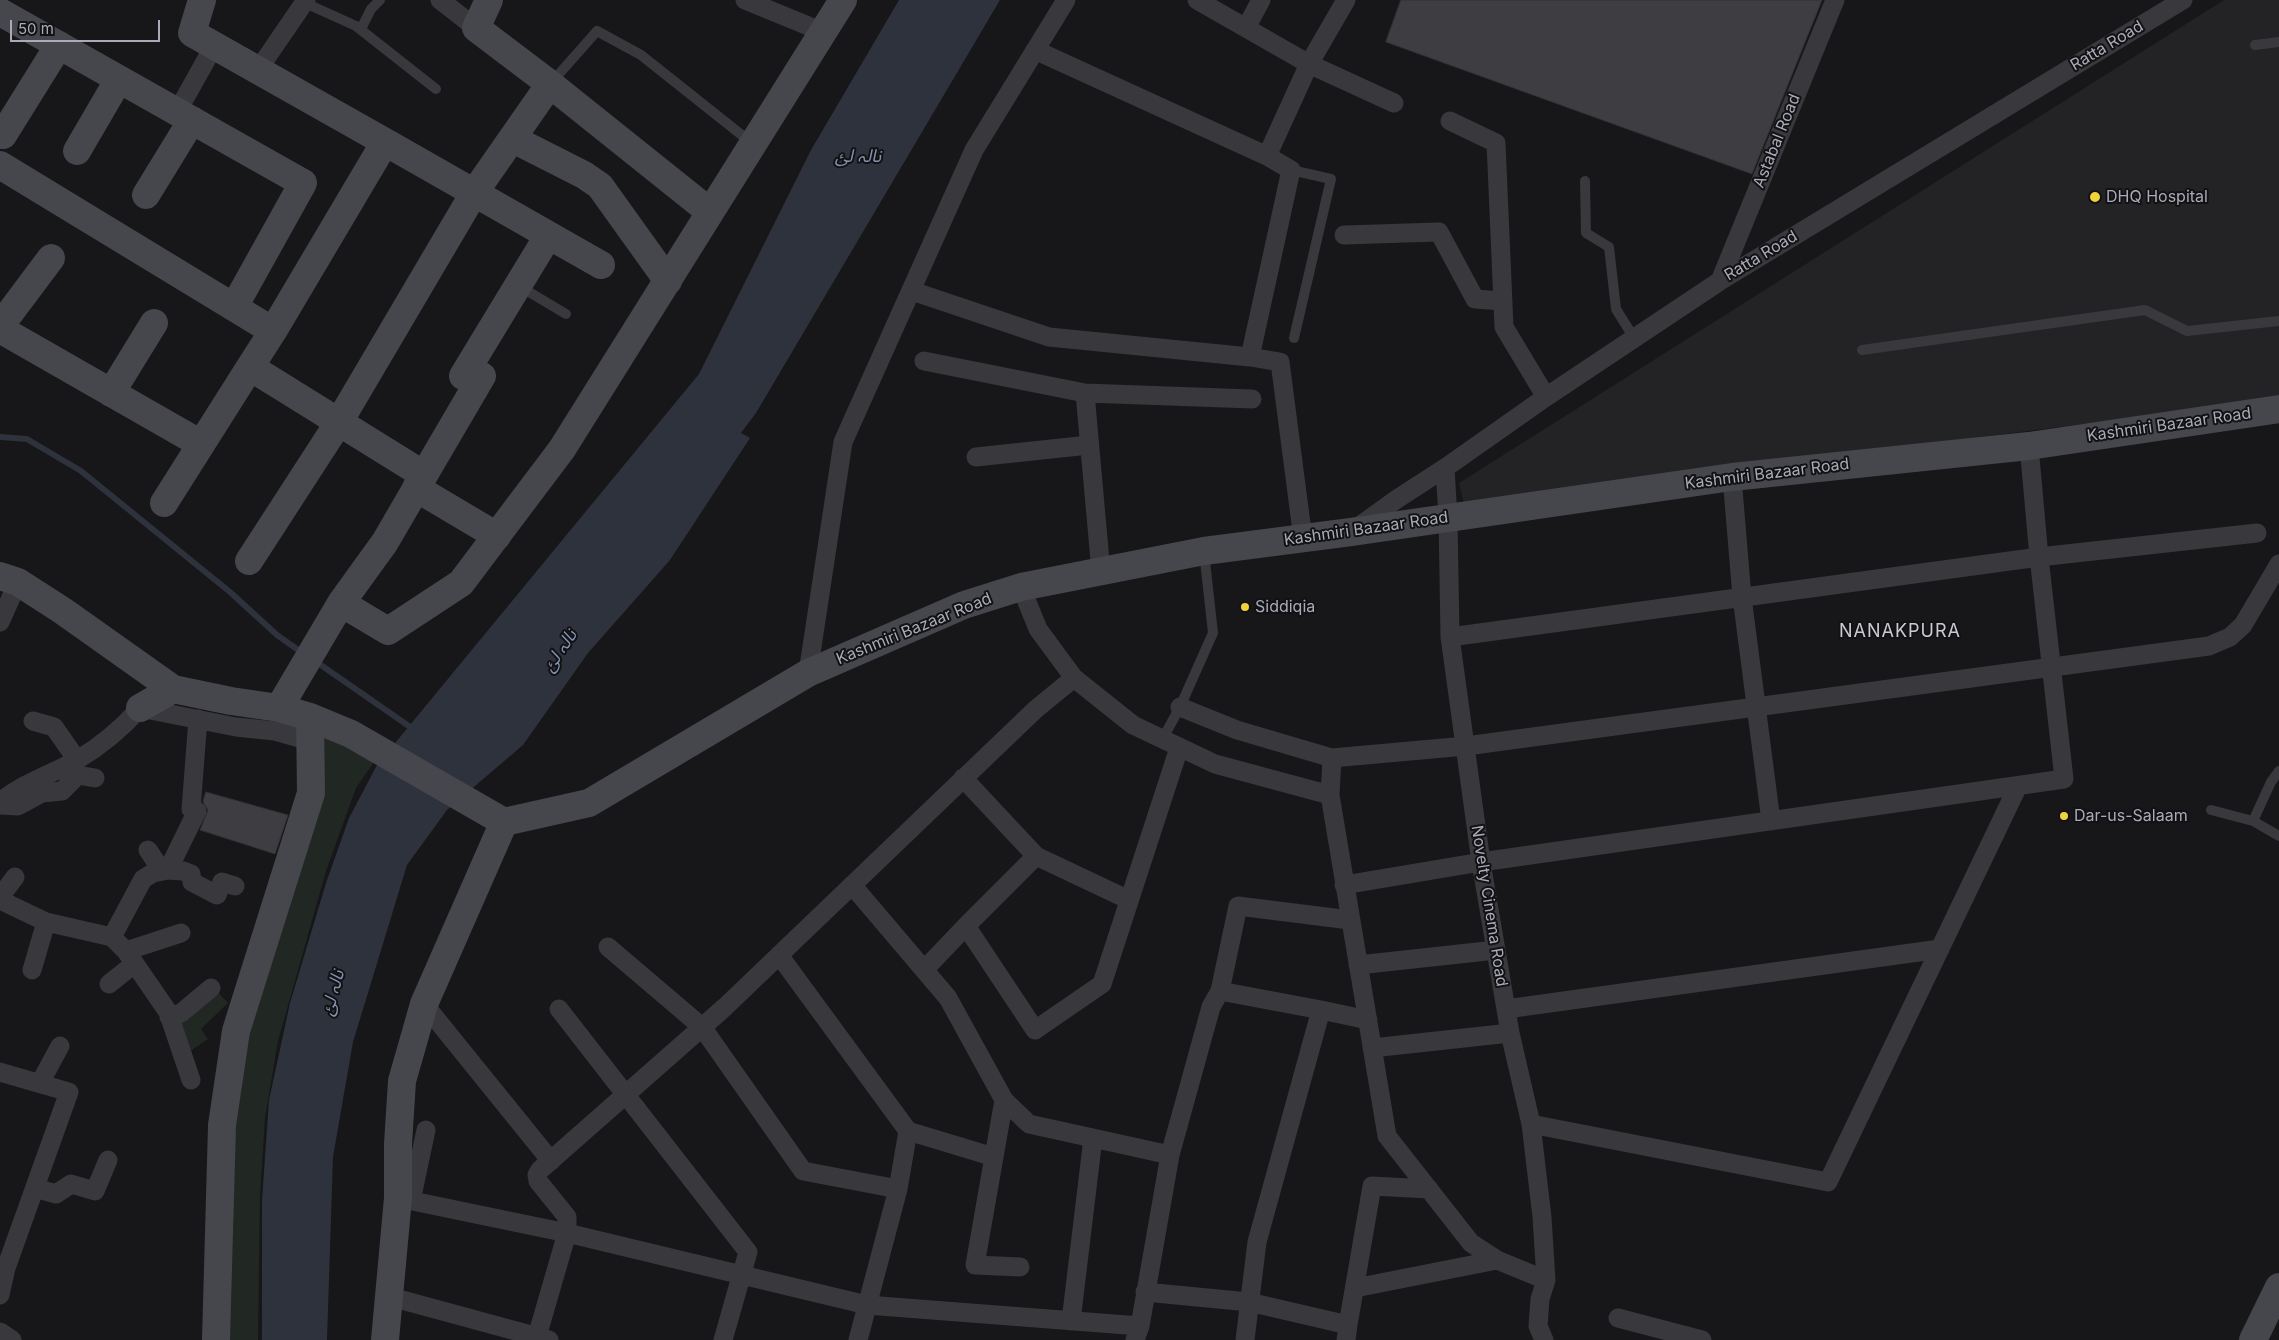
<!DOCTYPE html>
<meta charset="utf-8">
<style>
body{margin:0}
#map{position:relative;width:2279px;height:1340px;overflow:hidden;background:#171618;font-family:Inter,sans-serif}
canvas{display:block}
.scale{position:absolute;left:10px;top:20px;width:150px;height:22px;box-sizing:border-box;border:2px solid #a9abb8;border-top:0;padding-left:6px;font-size:15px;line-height:18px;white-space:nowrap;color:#a9abb8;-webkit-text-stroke:4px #121113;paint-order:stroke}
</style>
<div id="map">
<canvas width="2279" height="1340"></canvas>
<div class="scale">50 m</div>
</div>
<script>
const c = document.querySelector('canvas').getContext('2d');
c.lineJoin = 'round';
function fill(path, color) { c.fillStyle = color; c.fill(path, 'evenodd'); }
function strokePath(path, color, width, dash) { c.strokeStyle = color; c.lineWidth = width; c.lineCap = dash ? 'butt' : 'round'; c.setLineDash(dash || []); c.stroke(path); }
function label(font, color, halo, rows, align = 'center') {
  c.font = font + ' Inter,"Noto Sans Arabic",sans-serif'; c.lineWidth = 4; c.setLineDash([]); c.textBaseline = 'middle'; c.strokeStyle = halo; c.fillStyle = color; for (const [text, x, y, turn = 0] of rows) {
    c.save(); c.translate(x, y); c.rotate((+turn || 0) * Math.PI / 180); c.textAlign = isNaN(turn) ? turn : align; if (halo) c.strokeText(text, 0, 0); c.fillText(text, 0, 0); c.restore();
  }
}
const built = new Path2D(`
 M2224 0H2279V395L2153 415 1464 503 1459 483Z`);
const green = new Path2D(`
 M322 735 374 762 356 788 326 871 278 1041 265 1118 260 1195 258 1340H222L240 1039Z
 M214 988 228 1003 201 1029 208 1039 186 1054 173 1022Z`);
const water = new Path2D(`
 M899 0H1000L756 413 741 433 750 438 670 560 588 653 523 745 447 810 407 865 353 1042 333 1157 327 1340H262V1200L269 1100 290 1003 326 883 349 818 377 765 699 374 811 150Z`);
const stream = new Path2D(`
 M0 437 27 439 81 471 230 592 277 635 304 654
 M315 661 416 731`);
const building = new Path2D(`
 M1401 0H1822L1752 174 1386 42Z
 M206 792 288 815 275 854 200 830 208 810 203 802Z`);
const lane = new Path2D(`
 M305 3 356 26 436 89
 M361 29 371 9 380 0
 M2255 45 2279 42
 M551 83 597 31 641 55 753 144
 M1291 170 1331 179 1294 338
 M1585 181 1586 233 1609 247 1616 309 1634 338
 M519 286 566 314
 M1862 350 2145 310 2187 331 2279 321
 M1162 740 1180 707 1213 633 1204 552
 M2211 810 2253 821 2279 836
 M2253 821 2271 782 2279 771`);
const street = new Path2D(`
 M440 0 476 28
 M745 0 823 32
 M1197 0 1309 64 1394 103
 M1246 28 1261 0
 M258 70 306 0
 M177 112 214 46
 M1450 121 1496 143 1504 327 1546 397
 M1267 156 1309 64 1346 0
 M1344 235 1439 232 1475 299 1503 301
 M1720 281 1835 0
 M912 291 1049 337 1250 357 1291 170 1267 156 1035 50
 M1250 357 1280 362 1303 539
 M924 361 1085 393 1252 399
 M1085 393 1101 572
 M976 457 1089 445
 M1445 468 1448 518 1450 637 1481 862 1510 1033 1531 1124 1542 1217 1546 1280 1540 1299 1538 1326 1544 1340
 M1732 477 1742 597 1771 821
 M1354 530 1397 499 1445 468 1546 397 1720 281 2183 0
 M1021 587 1038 629 1074 678 1133 725 1215 764 1330 795 1387 1136 1471 1243 1497 1260 1546 1280
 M0 622 18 582
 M1450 637 2039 557 2257 533
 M808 673 843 442 974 150 1066 0
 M1180 707 1237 730 1332 758
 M33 721 54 727 77 760
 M963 778 1036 856
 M1330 795 1332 758 1466 746 2209 646 2230 637 2243 625 2279 564
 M0 802C25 782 50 775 77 760 101 746 122 728 140 708L236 727 275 731 310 741
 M0 805 18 806 42 793 62 791 78 775 95 778
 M148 850 162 871
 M168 870 183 871 191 874 192 882 217 895 222 882 235 886
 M852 885 948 998 1004 1100
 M1344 885 1481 862 2064 779 2039 557 2029 446
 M0 897 15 877
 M0 900 46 922 112 937 126 951 168 1012 191 1080
 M1129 900 1036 856 966 926 1035 1030 1102 984 1179 748
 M112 937 143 879 153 873 168 870 197 811 191 809 198 719
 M608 947 702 1027 803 1171 898 1189 908 1131 779 955
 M126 951 181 933
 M1358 965 1496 950
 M32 970 46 922
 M924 970 966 926
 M109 984 134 964
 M1220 991 1238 906 1350 920
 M424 1004 551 1161
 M559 1009 748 1252 723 1340
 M1506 1009 1940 949
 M169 1017 181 1013 211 988
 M1372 1048 1510 1033
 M0 1072 69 1092 6 1268 0 1295
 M40 1083 60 1046
 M1531 1124 1828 1182 2018 786
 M908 1131 994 1157
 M35 1188 56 1194 71 1184 95 1191 108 1160
 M398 1198 567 1233 867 1305 1140 1326 1135 1340
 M411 1201 426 1130
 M1020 1267 975 1265 1004 1100 1029 1124 1170 1155
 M1355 1288 1497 1260
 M1145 1292 1249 1302 1348 1325 1346 1340
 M391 1297 549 1340
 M1618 1318 1702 1340
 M1071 1321 1093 1138
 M1348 1325 1372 1186 1429 1189
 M1140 1326 1170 1155 1211 1007 1220 991 1321 1010
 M0 1332 12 1340
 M536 1340 567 1233V1217L538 1181 537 1175 540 1170 725 1007 1036 709 1074 678
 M858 1340 898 1189
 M1245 1340 1257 1242 1321 1010 1368 1020`);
const secondary = new Path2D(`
 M202 0 192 33 385 142 273 331
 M0 12 303 183 234 307
 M550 84 710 212
 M3 135 59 45
 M513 139 584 175 600 186 668 281
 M385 142 601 265
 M77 151 119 79
 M0 165 273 331 250 367 424 475 385 542 341 603
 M146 195 192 120
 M0 326 51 258
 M0 329 201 444
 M463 376 548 236
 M111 393 154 323
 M424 475 482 376
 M416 488 497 536
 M164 503 250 367
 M249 561 339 422 474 193 550 84 476 28 489 0
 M0 576 18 582 63 611 173 689 231 701 279 708 310 717 351 734 504 822
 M140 708 173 689
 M279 708 341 603 388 631 461 583 562 449 843 0
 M504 822 589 803 808 673 964 605 1021 587 1204 551 1351 532 1732 477 2029 446 2279 409
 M216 1340 222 1125 236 1031 311 793 310 717
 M385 1340 398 1198V1144L402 1081 424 1004 504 822
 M2253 1340 2279 1287`);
const markers = [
 [2095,197,6,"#eed339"],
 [1245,607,5,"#eed339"],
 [2064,816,5,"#eed339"]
];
const streetNames = [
 ["Ratta Road",2107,46,-31],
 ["Astabal Road",1777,141,-68],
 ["Ratta Road",1761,256,-31],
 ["Kashmiri Bazaar Road",2169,425,-8],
 ["Kashmiri Bazaar Road",1767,474,-7],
 ["Kashmiri Bazaar Road",1366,529,-8],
 ["Kashmiri Bazaar Road",914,629,-22],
 ["Novelty Cinema Road",1489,906,81]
];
const poiNames = [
 ["DHQ Hospital",2106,197],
 ["Siddiqia",1255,607],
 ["Dar-us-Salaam",2074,816]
];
const waterNames = [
 ["نالہ لئ",858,157],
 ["نالہ لئ",560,651,-56],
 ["نالہ لئ",333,993,-75]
];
const neighbourhoodNames = [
 ["NANAKPURA",1900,632]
];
fill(built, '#232225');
fill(green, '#212823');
fill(water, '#2d323c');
strokePath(stream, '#2d323c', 6);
fill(building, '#3e3e42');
strokePath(building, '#313034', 1);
strokePath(lane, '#38383d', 10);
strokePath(street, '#38383d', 19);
strokePath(secondary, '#46464d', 28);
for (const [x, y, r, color] of markers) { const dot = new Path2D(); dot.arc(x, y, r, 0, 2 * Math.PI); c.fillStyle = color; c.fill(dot); strokePath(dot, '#121113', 2); }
label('16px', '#a9abb8', '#121113', streetNames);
label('16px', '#a9abb8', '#121113', poiNames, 'left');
label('italic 18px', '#8192b2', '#121113', waterNames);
c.letterSpacing = '1px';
label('18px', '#cacad4', '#121113', neighbourhoodNames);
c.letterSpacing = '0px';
</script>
